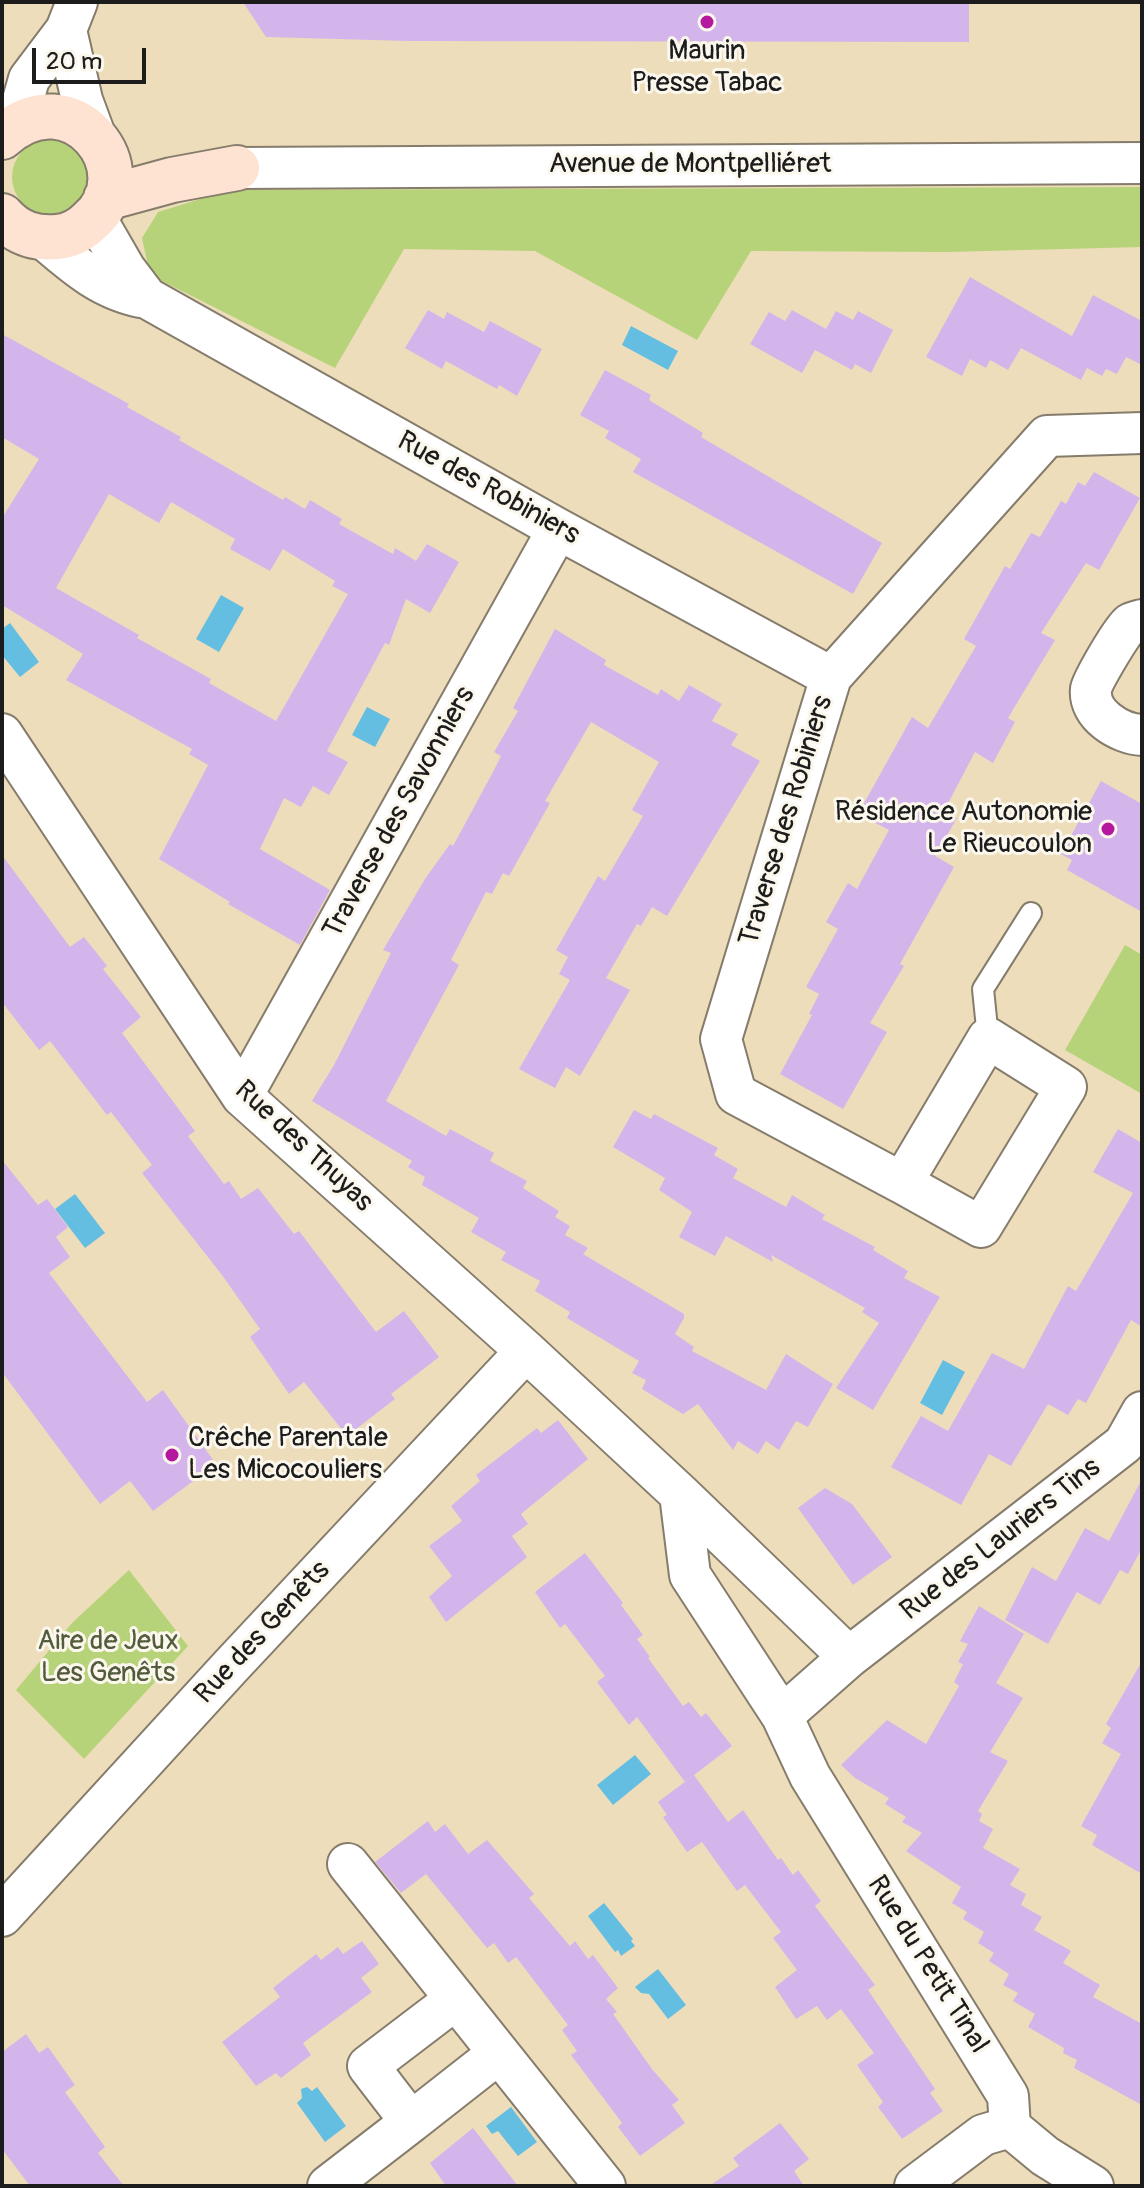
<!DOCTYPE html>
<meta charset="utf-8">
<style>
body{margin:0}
#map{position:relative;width:1144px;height:2188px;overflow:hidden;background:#edb;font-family:Pangolin,sans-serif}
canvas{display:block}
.frame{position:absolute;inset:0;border:4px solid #1c1c1c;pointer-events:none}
.scale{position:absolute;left:32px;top:48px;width:114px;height:36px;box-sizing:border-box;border:4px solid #1c1c1c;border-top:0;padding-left:10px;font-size:24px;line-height:28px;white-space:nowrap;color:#1c1c1c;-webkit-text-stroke:6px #fbf7ec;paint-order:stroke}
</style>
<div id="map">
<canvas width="1144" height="2188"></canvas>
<div class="frame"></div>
<div class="scale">20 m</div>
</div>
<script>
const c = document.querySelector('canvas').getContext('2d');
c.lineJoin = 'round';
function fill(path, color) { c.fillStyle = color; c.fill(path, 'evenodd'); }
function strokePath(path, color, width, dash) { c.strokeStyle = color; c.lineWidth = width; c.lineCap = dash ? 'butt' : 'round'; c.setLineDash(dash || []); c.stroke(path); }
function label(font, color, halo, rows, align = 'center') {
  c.font = font + ' Pangolin,sans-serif'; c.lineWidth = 6; c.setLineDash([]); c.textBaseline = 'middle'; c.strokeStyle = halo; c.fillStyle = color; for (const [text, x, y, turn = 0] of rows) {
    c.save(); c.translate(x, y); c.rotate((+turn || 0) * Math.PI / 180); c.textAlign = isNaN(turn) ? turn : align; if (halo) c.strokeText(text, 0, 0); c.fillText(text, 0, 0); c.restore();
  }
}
const green = new Path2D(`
 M12 177a38 38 0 1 1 76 0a38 38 0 1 1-76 0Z
 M1142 187V247L947 252 751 251 697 340 535 251 404 249 335 368 150 275 142 238 158 212 230 190Z
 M1125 945 1142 955V1094L1065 1050Z
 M129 1570 188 1646 84 1759 16 1690 72 1623Z`);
const water = new Path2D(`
 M631 326 678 351 668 370 622 345Z
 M221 595 244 608 219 652 196 639Z
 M10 623 39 662 20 677 2 655V629Z
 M367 707 390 719 375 747 352 735Z
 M75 1194 105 1233 85 1248 55 1209Z
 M943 1360 965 1372 942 1415 920 1403Z
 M635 1755 651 1774 613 1805 597 1785Z
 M604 1903 633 1939 631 1941 635 1946 621 1956 618 1950 615 1952 588 1916Z
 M658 1969 686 2005 668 2019 649 1994 641 1993 635 1987Z
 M307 2087 312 2091 317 2087 346 2126 325 2142 297 2103 302 2098 301 2089Z
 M511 2107 537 2142 518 2156 498 2131 492 2134 486 2126Z`);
const building = new Path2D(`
 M243 2H969V42L409 41 266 37Z
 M970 277 1072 336 1093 295 1142 321V365L1126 357 1117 374 1106 369 1102 376 1087 368 1081 380 1021 348 1008 370 990 360 986 368 970 359 962 376 926 357Z
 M428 310 444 319 447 312 484 332 490 321 542 349 517 396 499 385 497 389 446 361 442 369 405 348Z
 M792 310 826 329 836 311 853 320 858 311 893 330 871 373 855 364 852 370 815 350 802 373 750 344 769 312 785 321Z
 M2 334 129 404 127 407 181 437 179 440 283 500 285 497 305 509 310 500 342 519 339 524 393 554 395 548 416 561 427 544 459 562 430 613 406 599 389 645 385 643 327 751 348 762 329 795 313 786 301 807 284 798 260 849 330 890 300 945 228 904 230 902 159 859 208 765 189 754 192 749 66 680 83 654 2 605V518L39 459 2 437ZM109 494 159 523 171 502 235 539 230 549 270 571 283 549 335 581 332 586 348 594 276 721 209 683 211 679 137 638 139 635 56 588Z
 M605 370 651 395 649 400 703 433 701 437 882 543 853 594 633 472 641 459 605 438 609 431 580 415Z
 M1094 472 1140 498 1099 570 1086 563 1041 633 1055 640 1008 718 1015 722 993 763 975 752 944 811 957 818 935 856 954 867 900 964 904 966 870 1023 887 1032 843 1109 780 1074 812 1015 809 1014 819 994 806 987 838 929 826 922 848 883 857 889 889 830 858 814 912 717 928 728 976 646 964 639 1005 566 1010 569 1031 533 1040 537 1061 501 1066 504 1078 482 1085 486Z
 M555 629 606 660 604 665 658 695 661 689 679 701 689 685 722 704 712 721 738 734 731 745 760 761 667 916 652 907 641 926 637 924 606 978 630 990 580 1076 566 1067 555 1088 519 1069 570 980 559 974 568 957 556 950 598 876 605 881 643 816 632 810 659 762 591 722 545 801 550 803 509 876 503 873 492 894 486 892 451 960 459 965 386 1101 446 1136 450 1129 494 1153 490 1161 527 1181 523 1188 559 1211 555 1217 570 1226 565 1235 588 1248 583 1254 684 1314V1318L675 1334 694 1347 692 1351 766 1390 786 1354 833 1384 808 1427 796 1421 779 1450 766 1441 758 1454 738 1441 733 1450 698 1404 683 1414 642 1389 646 1380 632 1373 639 1361 567 1318 570 1312 535 1291 540 1281 501 1260 506 1252 471 1232 479 1218 422 1185 425 1177 408 1167 412 1161 312 1101 334 1065 391 953 383 950 425 879 450 844 453 846 493 772 501 756 494 752 518 711 513 708Z
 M1101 781 1142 804V912L1067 870 1072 860 1061 854Z
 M2 855 70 947 84 937 107 966 103 969 141 1017 122 1033 195 1131 188 1136 224 1184 229 1181 241 1199 258 1188 294 1234 299 1231 376 1332 404 1311 439 1357 391 1394 395 1399 347 1436 304 1382 289 1394 250 1337 260 1329 222 1275 142 1173 152 1165 111 1112 107 1115 50 1041 39 1050 2 1002Z
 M634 1110 651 1119 654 1114 718 1148 714 1155 738 1169 733 1178 786 1207 792 1195 825 1215 822 1219 875 1247 873 1250 908 1271 904 1278 940 1297 873 1410 836 1388 879 1323 862 1312 865 1308 771 1255 773 1262 726 1236 715 1256 679 1237 692 1212 659 1190 665 1178 613 1147Z
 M1118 1129 1142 1143V1327L1131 1320 1086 1403 1078 1399 1068 1415 1048 1404 1011 1466 989 1454 961 1505 891 1467 921 1416 948 1431 992 1353 1024 1369 1068 1286 1076 1291 1133 1193 1093 1172Z
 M2 1160 38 1205 47 1199 68 1227 56 1237 70 1257 49 1273 147 1402 163 1390 216 1464 153 1511 130 1481 100 1504 2 1372Z
 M558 1420 588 1459 521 1514 528 1524 512 1536 527 1557 446 1622 429 1597 452 1576 429 1546 462 1521 451 1506 480 1481 476 1475 537 1428 541 1433Z
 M1142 1479V1548L1128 1574 1120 1570 1100 1605 1077 1592 1048 1644 1005 1620 1032 1567 1056 1581 1085 1528 1109 1541Z
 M825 1488 852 1504 892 1557 853 1585 798 1508Z
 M585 1553 623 1603 621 1605 643 1635 637 1639 650 1657 648 1658 683 1706 689 1702 701 1717 706 1713 732 1746 685 1782 637 1717 629 1725 597 1682 605 1676 565 1624 560 1628 535 1592Z
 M979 1606 1024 1634 996 1683 1023 1698 990 1752 1008 1761 978 1811 982 1814 979 1821 993 1829 983 1848 1020 1869 1010 1885 1026 1894 1021 1905 1042 1917 1034 1930 1071 1951 1063 1963 1100 1985 1093 1997 1142 2024V2105L1074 2068 1077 2060 1063 2053 1064 2048 1028 2027 1035 2014 1013 2001 1018 1993 1003 1985 1009 1974 989 1961 994 1953 978 1943 984 1932 963 1919 967 1912 952 1903 961 1887 906 1851 922 1833 902 1822 906 1817 885 1804 889 1798 855 1778 841 1765 887 1720 926 1744 959 1686 954 1682 963 1664 958 1662 968 1644 960 1641Z
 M1142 1661V1874L1092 1845 1097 1835 1081 1826 1121 1754 1102 1743 1111 1728 1106 1724Z
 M694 1775 728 1822 743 1810 778 1860 781 1858 793 1875 798 1870 821 1901 815 1906 875 1985 868 1990 935 2089 930 2093 943 2111 902 2139 878 2107 883 2102 857 2065 874 2053 841 2009 827 2020 817 2006 796 2019 775 1987 797 1970 773 1938 781 1932 745 1885 737 1891 702 1842 687 1852 663 1817 667 1815 658 1802Z
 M428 1821 435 1832 445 1824 468 1854 487 1840 534 1894 529 1898 570 1946 575 1941 588 1959 593 1955 618 1988 606 1999 617 2012 613 2014 652 2069 679 2100 672 2105 685 2123 640 2156 618 2127 622 2123 571 2055 577 2051 562 2030 568 2025 516 1957 508 1963 494 1943 487 1948 426 1874 401 1893 375 1862Z
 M362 1941 379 1964 361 1978 372 1992 303 2043 311 2055 281 2078 276 2073 256 2086 222 2042 280 1997 273 1988 316 1954 321 1960 338 1947 343 1954Z
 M26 2034 39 2053 48 2047 75 2085 65 2092 105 2147 98 2153 124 2186H30L2 2149V2052Z
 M780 2123 809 2159 794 2171 804 2186H709L739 2166 733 2158Z
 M473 2128 518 2186H446L430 2163Z`);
const lane = new Path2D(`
 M988 1038 983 989 1031 913`);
const street = new Path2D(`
 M66 30 82 100 96 138
 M16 125 29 79 66 30 77 2
 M237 168 1142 163
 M95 217 125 269 147 298
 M44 239C75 266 105 292 147 298L558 529 831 677
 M1142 620C1138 621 1133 622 1130 624 1122 630 1093 680 1091 689 1088 715 1120 734 1142 735
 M2 734 242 1096 526 1351 680 1494
 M988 1038 1066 1087 981 1227 902 1183Z
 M242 1096 558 529
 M902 1183 736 1094 721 1039 831 677 1047 436 1142 433
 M680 1494 849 1657 782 1716 690 1575Z
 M849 1657 1124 1444 1142 1412
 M782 1716 810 1776 1008 2096 1010 2127 1045 2156 1093 2186
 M348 1864 605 2186
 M2 1916 231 1666 526 1351
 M456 1999 368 2066 411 2122 499 2053
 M328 2186 411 2122
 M915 2186 983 2135 1010 2127`);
const secondary = new Path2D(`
 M2 137C71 74 148 171 90 221 81 230 70 236 57 237 35 239 17 233 2 216
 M106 198 172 180 237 168`);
const markers = [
 [707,22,8,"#b5179e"],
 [1108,829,8,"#b5179e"],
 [172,1455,8,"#b5179e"]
];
const poiNames = [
 ["Maurin",707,52],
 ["Presse Tabac",707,84],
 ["Résidence Autonomie",1092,813,"right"],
 ["Le Rieucoulon",1092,845,"right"],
 ["Crêche Parentale",188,1439,"left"],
 ["Les Micocouliers",188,1471,"left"]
];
const streetNames = [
 ["Avenue de Montpelliéret",690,165],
 ["Rue des Robiniers",488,489,29],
 ["Traverse des Savonniers",400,813,-61],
 ["Traverse des Robiniers",787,821,-73],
 ["Rue des Thuyas",303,1147,43],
 ["Rue des Lauriers Tins",1001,1540,-38],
 ["Rue des Genêts",263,1633,-47],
 ["Rue du Petit Tinal",927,1965,58]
];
const parkNames = [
 ["Aire de Jeux",108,1642],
 ["Les Genêts",108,1674]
];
fill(green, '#b6d379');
fill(water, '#64bee1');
fill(building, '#d4b5eb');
strokePath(lane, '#857c6c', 24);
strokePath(street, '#857c6c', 44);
strokePath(secondary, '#857c6c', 48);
strokePath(lane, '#fff', 20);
strokePath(street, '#fff', 40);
strokePath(secondary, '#fee3d2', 44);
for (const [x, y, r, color] of markers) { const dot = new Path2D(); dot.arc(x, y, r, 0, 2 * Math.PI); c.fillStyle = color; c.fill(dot); strokePath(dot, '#fbf7ec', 3); }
label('28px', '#1c1c1c', '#fbf7ec', poiNames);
label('28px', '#1c1c1c', '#fbf7ec', streetNames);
label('28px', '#525c3d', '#fbf7ec', parkNames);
</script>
